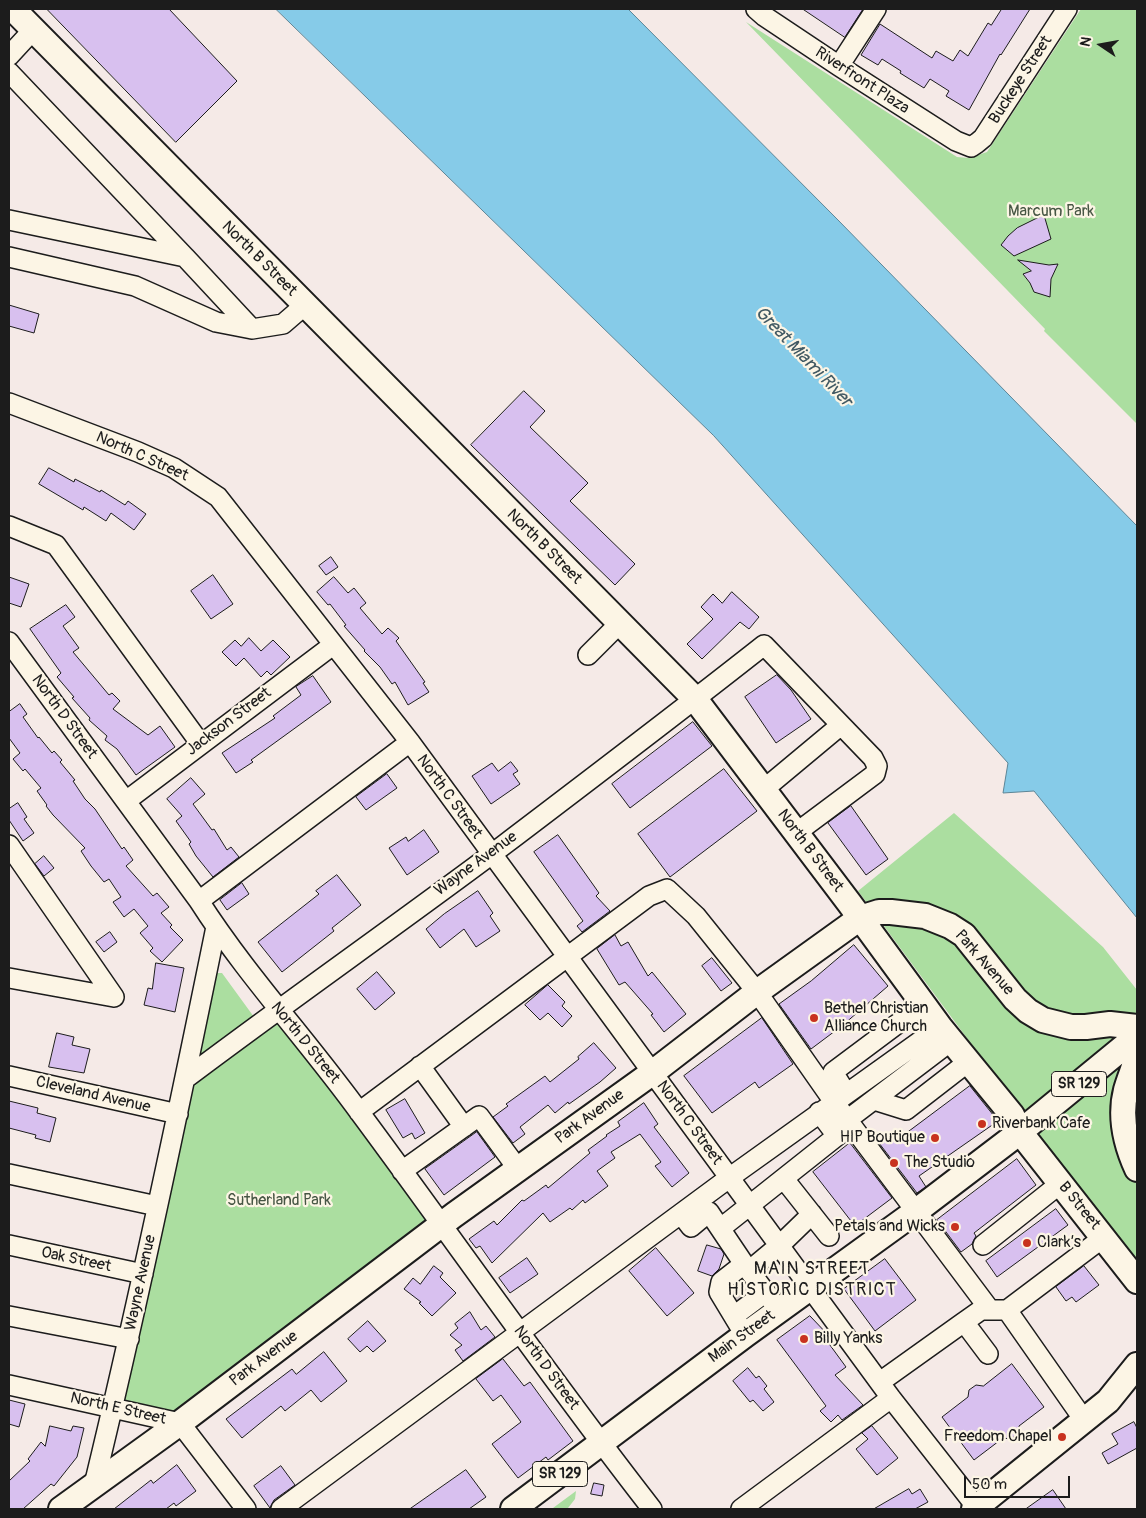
<!DOCTYPE html>
<meta charset="utf-8">
<style>
body{margin:0}
#map{position:relative;width:1146px;height:1518px;overflow:hidden;background:#f5eae7;font-family:Pangolin,sans-serif}
canvas{display:block}
.frame{position:absolute;inset:0;border:10px solid #1c1c1c;pointer-events:none}
.north{position:absolute;left:1076px;top:20px;width:50px;height:50px;-webkit-text-stroke:4px #fcf5e5;paint-order:stroke;rotate:282deg;font-size:14px;font-weight:700;line-height:20px;text-align:center;color:#1c1c1c}
.north::after{content:'';display:block;margin:auto;width:18px;height:22px;background:#1c1c1c;clip-path:polygon(50% 0,100% 100%,50% 72%,0 100%)}
.scale{position:absolute;left:964px;top:1476px;width:106px;height:22px;box-sizing:border-box;border:2px solid #1c1c1c;border-top:0;padding-left:6px;font-size:15px;line-height:18px;white-space:nowrap;color:#1c1c1c;-webkit-text-stroke:4px #fcf5e5;paint-order:stroke}
</style>
<div id="map">
<canvas width="1146" height="1518"></canvas>
<div class="frame"></div>
<div class="north">N</div>
<div class="scale">50 m</div>
</div>
<script>
const c = document.querySelector('canvas').getContext('2d');
c.lineJoin = 'round';
function fill(path, color) { c.fillStyle = color; c.fill(path, 'evenodd'); }
function strokePath(path, color, width, dash) { c.strokeStyle = color; c.lineWidth = width; c.lineCap = dash ? 'butt' : 'round'; c.setLineDash(dash || []); c.stroke(path); }
function label(font, color, halo, rows, align = 'center') {
  c.font = font + ' Pangolin,sans-serif'; c.lineWidth = 4.5; c.setLineDash([]); c.textBaseline = 'middle'; c.strokeStyle = halo; c.fillStyle = color; for (const [text, x, y, turn = 0] of rows) {
    c.save(); c.translate(x, y); c.rotate((+turn || 0) * Math.PI / 180); c.textAlign = isNaN(turn) ? turn : align; if (halo) c.strokeText(text, 0, 0); c.fillText(text, 0, 0); c.restore();
  }
}
const green = new Path2D(`
 M1081 9H1137V424L1044 331 1045 329 746 22 957 157 969 158 987 152Z
 M954 813 1103 947 1137 990V1268L858 891Z
 M217 973H222L254 1017 207 1053H200L197 1046 212 975Z
 M278 1010 441 1225 180 1423 113 1407 185 1079Z
 M576 1491 575 1499 568 1508H553Z`);
const water = new Path2D(`
 M276 9H628L838 220 1137 526V918L1034 791 1003 793 1008 763 714 436Z`);
const building = new Path2D(`
 M47 9H169L237 81 176 142Z
 M803 9H863L845 37Z
 M1002 9H1030L1001 55 1000 54 969 110 946 96 949 91 930 79 924 88 900 73 901 71 882 59 878 65 861 55 880 24 932 58 936 51 953 61 960 50 968 56 988 23 991 25Z
 M1044 215 1051 239 1014 256 1001 245 1008 236 1017 228Z
 M1018 260 1049 265 1058 264 1051 279 1050 297 1034 292 1030 283 1023 274 1031 271Z
 M9 305 39 314 34 333 9 326Z
 M524 391 545 411 530 427 588 483 570 501 635 564 615 585 471 445Z
 M49 468 74 482 75 479 100 492 101 490 125 505 128 501 146 514 134 530 111 513 106 521 84 507 83 510 39 484Z
 M331 557 338 567 326 575 319 566Z
 M213 575 233 604 211 619 191 591Z
 M9 577 29 584 21 607 9 603Z
 M334 577 348 593 354 588 366 603 360 608 382 634 388 628 399 638 396 641 425 682 423 683 429 692 408 705 395 682 392 684 380 667 364 651 365 650 344 626 346 625 330 604 328 605 317 592Z
 M732 592 759 617 749 629 740 622 702 659 687 644 713 619 701 607 713 594 722 603Z
 M66 605 75 617 63 626 79 648 73 652 109 695 112 693 120 701 113 709 148 735 160 726 175 747 136 775 117 749 105 740 107 736 89 720 90 718 72 698 74 697 57 677 61 673 30 629Z
 M249 638 261 651 273 640 290 657 271 675 267 671 261 677 244 658 236 666 222 652 235 640 241 646Z
 M777 675 791 690 811 719 776 743 745 697Z
 M313 676 331 702 251 760 253 762 236 773 222 753 275 718 273 716 301 695 296 687Z
 M20 704 27 714 23 717 38 738 39 737 52 753 54 751 62 760 60 762 75 780 73 781 85 799 95 809 122 849 124 847 133 860 126 866 153 896 157 893 169 907 161 913 172 925 170 927 183 940 162 962 150 951 153 948 140 933 148 926 134 909 124 917 113 902 121 897 109 879 104 882 91 866 81 851 85 848 53 815 46 806 47 805 37 791 41 788 25 769 23 771 13 759 20 753 9 738V712Z
 M693 722 712 746 630 808 612 784Z
 M511 762 518 771 513 774 520 784 491 804 472 776 492 763 498 771Z
 M724 769 757 811 670 877 638 834Z
 M387 774 397 788 366 810 356 797Z
 M191 778 205 794 193 804 212 830 214 829 227 850 231 847 239 857 213 877 196 856 189 844 191 842 176 821 182 816 167 799Z
 M18 803 27 817 24 819 34 833 23 841 9 820V809Z
 M851 806 888 859 866 875 828 823Z
 M424 830 439 852 407 875 389 848 406 837 408 841Z
 M558 835 599 893 596 896 610 911 582 932 577 926 583 921 534 852Z
 M44 856 54 868 44 876 35 864Z
 M337 875 361 905 332 928 334 931 282 972 258 942 319 894 316 891Z
 M242 883 249 894 227 910 220 900Z
 M478 891 493 913 490 916 500 931 476 947 464 929 440 948 426 929 444 914Z
 M110 932 117 942 104 952 96 942Z
 M615 935 621 946 628 942 648 976 652 972 686 1014 664 1032 651 1015 653 1014 625 982 619 985 597 949Z
 M854 945 888 986 843 1025 811 1049 779 1004 811 981Z
 M712 958 732 983 721 991 702 966Z
 M156 963 184 968 175 1012 144 1005 148 988 152 989Z
 M377 972 395 993 375 1010 357 989Z
 M548 985 565 1002 562 1006 572 1016 562 1027 548 1013 540 1020 525 1005Z
 M762 1018 793 1064 759 1088 755 1082 712 1113 684 1076Z
 M57 1033 74 1037 72 1045 90 1049 84 1073 49 1067Z
 M594 1043 616 1068 600 1082 569 1104 568 1102 555 1113 548 1105 520 1127 525 1134 513 1143 493 1117 508 1106 506 1104 545 1076 550 1082 579 1059 578 1057Z
 M970 1086 998 1121 919 1176 926 1187 917 1193 879 1143 891 1135 895 1141Z
 M405 1099 425 1133 415 1139 412 1133 403 1138 386 1110Z
 M9 1101 38 1108 37 1113 56 1118 50 1142 35 1138 36 1135 9 1128Z
 M644 1103 658 1124 654 1127 689 1173 672 1187 655 1166 661 1162 640 1134 611 1152 615 1158 597 1171 608 1186 585 1203 583 1200 572 1210 570 1208 550 1222 543 1213 492 1263 480 1246 476 1248 469 1239 494 1221 497 1225 522 1200 524 1201 546 1185 548 1188 590 1153 588 1150 607 1136 606 1135 620 1126 618 1122Z
 M477 1132 495 1157 444 1195 425 1169Z
 M850 1143 892 1198 860 1222 851 1221 813 1172Z
 M1017 1159 1036 1185 974 1233 976 1236 972 1244 961 1252 937 1220Z
 M1056 1209 1068 1225 997 1277 986 1261Z
 M707 1245 721 1249 724 1254 719 1269 712 1276 698 1271Z
 M656 1248 694 1293 667 1316 629 1271Z
 M527 1258 538 1274 510 1293 499 1278Z
 M885 1259 916 1300 875 1331 844 1289Z
 M434 1266 443 1273 440 1277 456 1293 432 1316 419 1303 421 1302 404 1289 413 1278 420 1284Z
 M1084 1266 1099 1285 1076 1302 1072 1297 1066 1301 1056 1287Z
 M742 1280 750 1290 737 1300 731 1288Z
 M470 1312 481 1330 486 1326 495 1337 463 1361 455 1350 462 1345 450 1335 458 1328 455 1324Z
 M810 1316 831 1338 827 1341 846 1367 835 1375 863 1405 842 1420 838 1415 831 1422 820 1411 826 1406 777 1340Z
 M368 1321 386 1341 373 1352 367 1346 360 1352 348 1339Z
 M324 1352 347 1381 321 1402 311 1390 285 1411 281 1406 242 1438 226 1419 292 1369 296 1374Z
 M503 1359 524 1386 530 1382 573 1441 548 1460 546 1457 518 1478 492 1444 521 1422 501 1395 493 1401 476 1379Z
 M1012 1364 1044 1407 1019 1426V1433L1011 1439 1003 1438 974 1460 942 1417 968 1397 969 1390 976 1385 983 1386Z
 M748 1368 756 1378 759 1376 767 1386 764 1389 774 1402 763 1411 753 1400 750 1402 733 1381Z
 M9 1400 25 1404 19 1427 9 1424Z
 M1134 1422 1137 1428V1448L1108 1464 1102 1453 1118 1444 1112 1434Z
 M50 1426 71 1431 73 1426 84 1428 77 1457 54 1486 51 1484 23 1509H9V1481L30 1461 28 1459 41 1442 45 1446Z
 M872 1426 898 1458 877 1475 856 1449 868 1439 862 1433Z
 M177 1465 196 1491 176 1506 174 1503 166 1509H114L151 1480 153 1483Z
 M281 1466 295 1485 274 1500 270 1508 254 1486Z
 M466 1470 486 1497 469 1509H410Z
 M594 1483 604 1485 602 1496 591 1494Z
 M909 1489 912 1494 920 1489 928 1502 915 1509H874Z
 M1053 1490 1066 1509H1026Z`);
const minorTunnel = new Path2D(`
 M732 1296 748 1284`);
const minor = new Path2D(`
 M756 9 764 16 839 66 956 141 971 147 977 143 983 138 1067 9
 M9 56 33 30
 M839 66 876 9
 M9 72 185 257 9 220
 M9 257 135 286 216 322 252 329 283 324 305 305
 M185 257 252 329
 M9 403 138 452 174 468 218 497 410 742 891 1398 978 1509
 M9 526 56 545 200 743
 M9 642 199 901C247 976 308 1041 360 1113 458 1245 551 1380 652 1509
 M588 655 620 623
 M763 790 841 725
 M126 801 333 645
 M9 845 114 997
 M199 901 410 742
 M9 978 114 997
 M420 1066 464 1127
 M9 1076 178 1114
 M185 1079C286 1003 390 930 492 854 583 785 674 716 764 645L873 758 877 766 875 774 796 833
 M846 1093 833 1072 924 1004
 M874 1100 906 1110 968 1062
 M359 1112 649 896 667 889 696 916 757 992 834 1102 990 1310
 M847 1120 951 1041
 M402 1171 479 1116 518 1169
 M9 1174 157 1206
 M784 1179 829 1236
 M681 1214 691 1227 709 1212 744 1264
 M721 1228 837 1136 819 1112
 M9 1245 143 1274
 M983 1245 1061 1183
 M750 1270 780 1245 812 1214
 M1007 1310 1084 1420
 M9 1316 129 1339
 M734 1316 766 1292
 M964 1322 981 1310H1007L1104 1237
 M745 1335 719 1292 721 1282 744 1264 779 1310
 M880 1382 964 1322 988 1354
 M9 1385 180 1423 246 1509
 M94 1485C139 1300 178 1114 216 927
 M281 1509 729 1178 940 1027
 M741 1509 891 1398`);
const major = new Path2D(`
 M13 9 695 699 850 904 940 1027 1012 1115 1020 1132 1137 1281
 M1137 1057C1134 1068 1129 1079 1126 1090 1119 1117 1126 1145 1137 1169
 M61 1509 180 1423 454 1215 652 1073 757 992 860 918 879 912H891L925 916 950 926 964 935 1015 999 1028 1011 1043 1020 1071 1027H1086L1110 1024 1137 1027
 M513 1509 745 1335 915 1212 1020 1132 1137 1036
 M974 1509 1108 1401 1137 1365`);
const markers = [
 [814,1018,5,"#c8321e"],
 [982,1124,5,"#c8321e"],
 [935,1138,5,"#c8321e"],
 [894,1163,5,"#c8321e"],
 [955,1227,5,"#c8321e"],
 [1027,1243,5,"#c8321e"],
 [804,1339,5,"#c8321e"],
 [1062,1437,5,"#c8321e"]
];
const shields = [
 [1079,1084,55],
 [560,1474,55]
];
const shieldNames = [
 ["SR 129",1079,1084],
 ["SR 129",560,1474]
];
const streetNames = [
 ["Buckeye Street",1021,80,-57],
 ["Riverfront Plaza",862,81,33],
 ["North B Street",259,259,45],
 ["North C Street",142,457,24],
 ["North B Street",544,547,45],
 ["North D Street",64,717,54],
 ["Jackson Street",229,722,-37],
 ["North C Street",449,797,54],
 ["North B Street",810,851,53],
 ["Wayne Avenue",476,864,-36],
 ["Park Avenue",984,963,49],
 ["North D Street",305,1043,51],
 ["Cleveland Avenue",93,1095,13],
 ["Park Avenue",590,1117,-36],
 ["North C Street",689,1123,54],
 ["B Street",1079,1206,51],
 ["Oak Street",76,1260,12],
 ["Wayne Avenue",141,1283,-78],
 ["Main Street",742,1337,-36],
 ["Park Avenue",264,1359,-37],
 ["North D Street",546,1368,54],
 ["North E Street",118,1409,13]
];
const parkNames = [
 ["Marcum Park",1051,212],
 ["Sutherland Park",279,1201]
];
const poiNames = [
 ["Bethel Christian",824,1009],
 ["Alliance Church",824,1027],
 ["Riverbank Cafe",992,1124],
 ["HIP Boutique",925,1138,"right"],
 ["The Studio",904,1163],
 ["Petals and Wicks",945,1227,"right"],
 ["Clark’s",1037,1243],
 ["Billy Yanks",814,1339],
 ["Freedom Chapel",1052,1437,"right"]
];
const waterNames = [
 ["Great Miami River",803,357,46]
];
const neighbourhoodNames = [
 ["MAIN STREET",812,1269],
 ["HISTORIC DISTRICT",812,1290]
];
fill(green, '#abdea0');
fill(water, '#86cbe8');
strokePath(water, '#5c8596', 1);
fill(building, '#d8c0ef');
strokePath(building, '#1c1c1c', 1);
strokePath(minorTunnel, '#d4cbc9', 19, [19, 9]);
strokePath(minor, '#1c1c1c', 22);
strokePath(major, '#1c1c1c', 28);
strokePath(minor, '#fcf5e5', 19);
strokePath(major, '#fcf5e5', 24);
for (const [x, y, r, color] of markers) { const dot = new Path2D(); dot.arc(x, y, r, 0, 2 * Math.PI); c.fillStyle = color; c.fill(dot); strokePath(dot, '#fcf5e5', 2); }
for (const [x, y, w] of shields) { const box = new Path2D(); box.roundRect(x - w / 2, y - 12.5, w, 25, 4); c.fillStyle = '#fcf5e5'; c.fill(box); strokePath(box, '#1c1c1c', 1); }
label('bold 15px', '#1c1c1c', null, shieldNames);
label('16px', '#1c1c1c', '#fcf5e5', streetNames);
label('16px', '#475644', '#fcf5e5', parkNames);
label('16px', '#1c1c1c', '#fcf5e5', poiNames, 'left');
label('italic 18px', '#415963', '#fcf5e5', waterNames);
c.letterSpacing = '1px';
label('18px', '#1c1c1c', '#fcf5e5', neighbourhoodNames);
c.letterSpacing = '0px';
</script>
